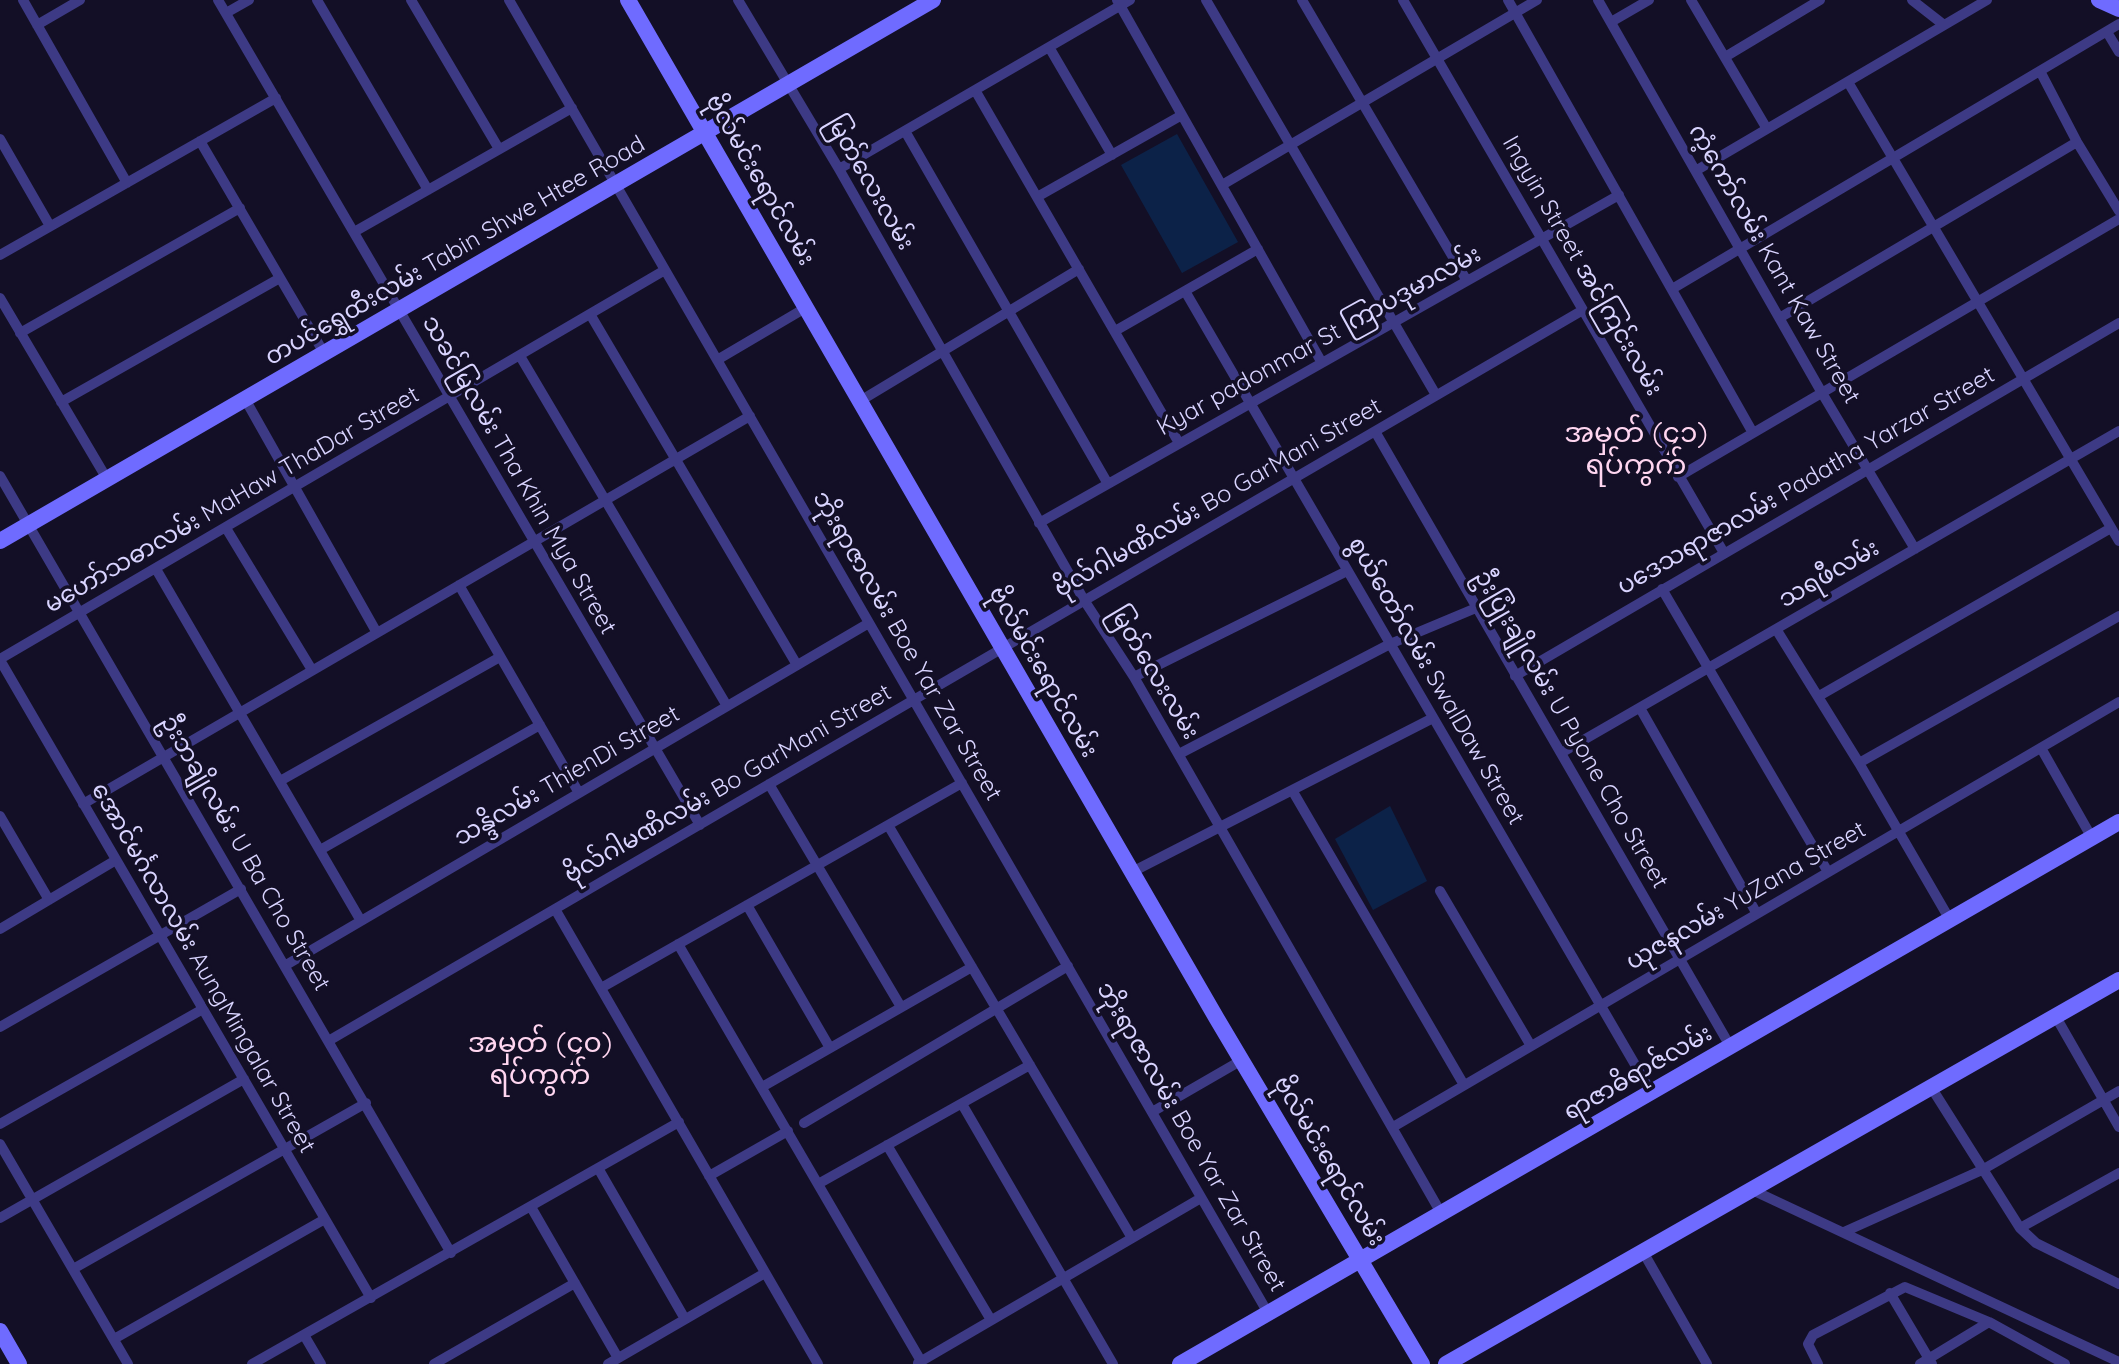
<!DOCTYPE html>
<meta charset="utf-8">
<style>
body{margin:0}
canvas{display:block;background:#130f26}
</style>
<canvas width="2119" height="1364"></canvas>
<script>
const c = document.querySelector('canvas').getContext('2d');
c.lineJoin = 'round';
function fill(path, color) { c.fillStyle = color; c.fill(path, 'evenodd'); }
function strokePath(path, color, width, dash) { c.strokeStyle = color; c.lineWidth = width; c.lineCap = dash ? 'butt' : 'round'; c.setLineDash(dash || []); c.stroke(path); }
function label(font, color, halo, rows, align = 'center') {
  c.font = font + ' Quicksand,"Noto Sans Myanmar",sans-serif'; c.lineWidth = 7; c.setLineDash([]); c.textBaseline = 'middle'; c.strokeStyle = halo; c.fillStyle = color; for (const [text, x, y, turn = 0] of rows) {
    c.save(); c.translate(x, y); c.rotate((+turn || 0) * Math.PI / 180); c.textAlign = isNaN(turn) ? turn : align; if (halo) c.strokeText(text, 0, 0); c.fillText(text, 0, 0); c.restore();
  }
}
const water = new Path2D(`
 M1177 134 1238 242 1182 273 1121 165Z
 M1390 806 1427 881 1373 910 1335 839Z`);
const street = new Path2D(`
 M23 0 127 183
 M218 0 700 825
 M317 0 428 190
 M411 0 499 149
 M509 0 1268 1313
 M738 0 839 169 1084 600 1134 677 1441 1213
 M1117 0 1322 363
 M1206 0 1436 395
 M1302 0 1467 281
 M1403 0 1724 553
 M1508 0 1753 433
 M1598 0 1822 393 1915 549
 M1691 0 1767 129
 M1912 0 1944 25
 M226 13 249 0
 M1611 22 1649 0
 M37 25 80 0
 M2107 32 2119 52
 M1049 47 1112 155
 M1725 57 1820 0
 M2040 71 2077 142 2119 211
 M1848 82 2119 541
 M975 90 1179 443
 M905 131 1108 484
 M0 139 50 226
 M200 141 324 353
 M839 169 1130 0
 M1697 170 1987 0
 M1222 185 1537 0
 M1037 197 1182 115
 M354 232 572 108
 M0 255 276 98
 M1672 289 2119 24
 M1185 291 1651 1092
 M0 298 107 479
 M590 314 797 665
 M1781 317 2077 142
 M1115 331 1258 249
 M20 333 240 208
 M520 356 727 706
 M717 360 807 307
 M245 399 377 633
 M860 401 1079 269
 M61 402 280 278
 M1376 433 1730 1046
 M0 476 451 1253
 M1678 477 2119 219
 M1039 523 1619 195
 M226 528 312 670
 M156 569 361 921
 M459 585 579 793
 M1662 589 1828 872
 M1776 629 1859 763 1950 920
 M0 659 665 270
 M0 660 371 1298
 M1515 676 2119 323
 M1134 677 1347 571
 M1819 696 2111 528
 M1640 708 1757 914
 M2041 748 2092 838
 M1561 753 2119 431
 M1179 754 1390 644 1476 608
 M1859 763 2119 616
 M280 781 500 657
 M769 784 901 1007
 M1292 790 1464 1085
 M83 804 750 416
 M0 816 49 900
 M888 825 1132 1238
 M320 850 540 725
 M1132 872 1433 718
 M1440 891 1531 1046
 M747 905 830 1048
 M555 909 818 1364
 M0 929 116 860
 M678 944 921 1361
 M286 965 869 623
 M601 988 962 783
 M2056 1017 2119 1127
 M0 1027 241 889
 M330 1040 1583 310
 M762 1087 972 967
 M1931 1087 2020 1228 2036 1243 2119 1284
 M962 1104 1113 1364
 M1152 1112 1242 1060
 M804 1123 1068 966
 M0 1124 203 1009
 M1393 1127 2119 702
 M0 1144 128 1364
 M887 1145 991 1320
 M598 1168 685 1319
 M709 1176 788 1131
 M818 1184 1030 1065
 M1750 1189 2119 1362
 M531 1207 618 1358
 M0 1218 244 1079
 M2020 1228 2119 1173
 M1844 1232 1982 1170 2119 1091
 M1642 1250 1707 1364
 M73 1269 366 1103
 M1890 1293 1932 1364
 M304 1335 321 1364
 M114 1339 325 1219
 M918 1363 1201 1198
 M252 1364 679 1122
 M434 1364 575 1283
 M608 1364 765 1273
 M1818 1364 1808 1344 1813 1335 1905 1287 1989 1322 2065 1364
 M1920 1364 1989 1322`);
const secondary = new Path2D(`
 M628 0 1217 1019 1422 1364
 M2099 0 2119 9
 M0 541 933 0
 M0 1331 19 1364
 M1180 1364 2119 822
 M1446 1364 2119 980`);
const streetNames = [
 ["ဗိုလ်မင်းရောင်လမ်း",760,180,60],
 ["မြတ်လေးလမ်း",870,183,60],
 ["တပင်ရွှေထီးလမ်း Tabin Shwe Htee Road",455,251,-30],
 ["ကံ့ကော်လမ်း Kant Kaw Street",1774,264,60],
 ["Ingyin Street အင်ကြင်းလမ်း",1582,266,60],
 ["Kyar padonmar St ကြာပဒုမာလမ်း",1319,341,-29],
 ["သခင်မြလမ်း Tha Khin Mya Street",519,475,60],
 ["ပဒေသရာဇာလမ်း Padatha Yarzar Street",1806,481,-30],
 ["ဗိုလ်ဂါမဏိလမ်း Bo GarMani Street",1218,498,-30],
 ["မဟော်သဓာလမ်း MaHaw ThaDar Street",232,500,-30],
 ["သရဖီလမ်း",1829,574,-30],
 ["ဘိုးရာဇာလမ်း Boe Yar Zar Street",907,646,60],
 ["ဗိုလ်မင်းရောင်လမ်း",1043,672,60],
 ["မြတ်လေးလမ်း",1154,673,59],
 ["စွယ်တော်လမ်း SwalDaw Street",1436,681,60],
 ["ဦးပြုံးချိုလမ်း U Pyone Cho Street",1571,729,60],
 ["သန္ဒိလမ်း ThienDi Street",567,776,-30],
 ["ဗိုလ်ဂါမဏိလမ်း Bo GarMani Street",728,784,-30],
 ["ဦးဘချိုလမ်း U Ba Cho Street",245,853,60],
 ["ယုဇနလမ်း YuZana Street",1746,896,-30],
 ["အောင်မင်္ဂလာလမ်း AungMingalar Street",203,968,60],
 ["ရာဇာဓိရာဇ်လမ်း",1638,1073,-30],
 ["ဘိုးရာဇာလမ်း Boe Yar Zar Street",1191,1137,60],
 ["ဗိုလ်မင်းရောင်လမ်း",1329,1161,59]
];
const quarterNames = [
 ["အမှတ် (၄၁)",1636,434],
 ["ရပ်ကွက်",1636,466],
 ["အမှတ် (၄၀)",540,1044],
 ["ရပ်ကွက်",540,1076]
];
fill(water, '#0c2248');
strokePath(street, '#3d3a85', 10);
strokePath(secondary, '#6f6bff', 16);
label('24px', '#d9d4ff', '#130f26', streetNames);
label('28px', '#ffd6f0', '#130f26', quarterNames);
</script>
